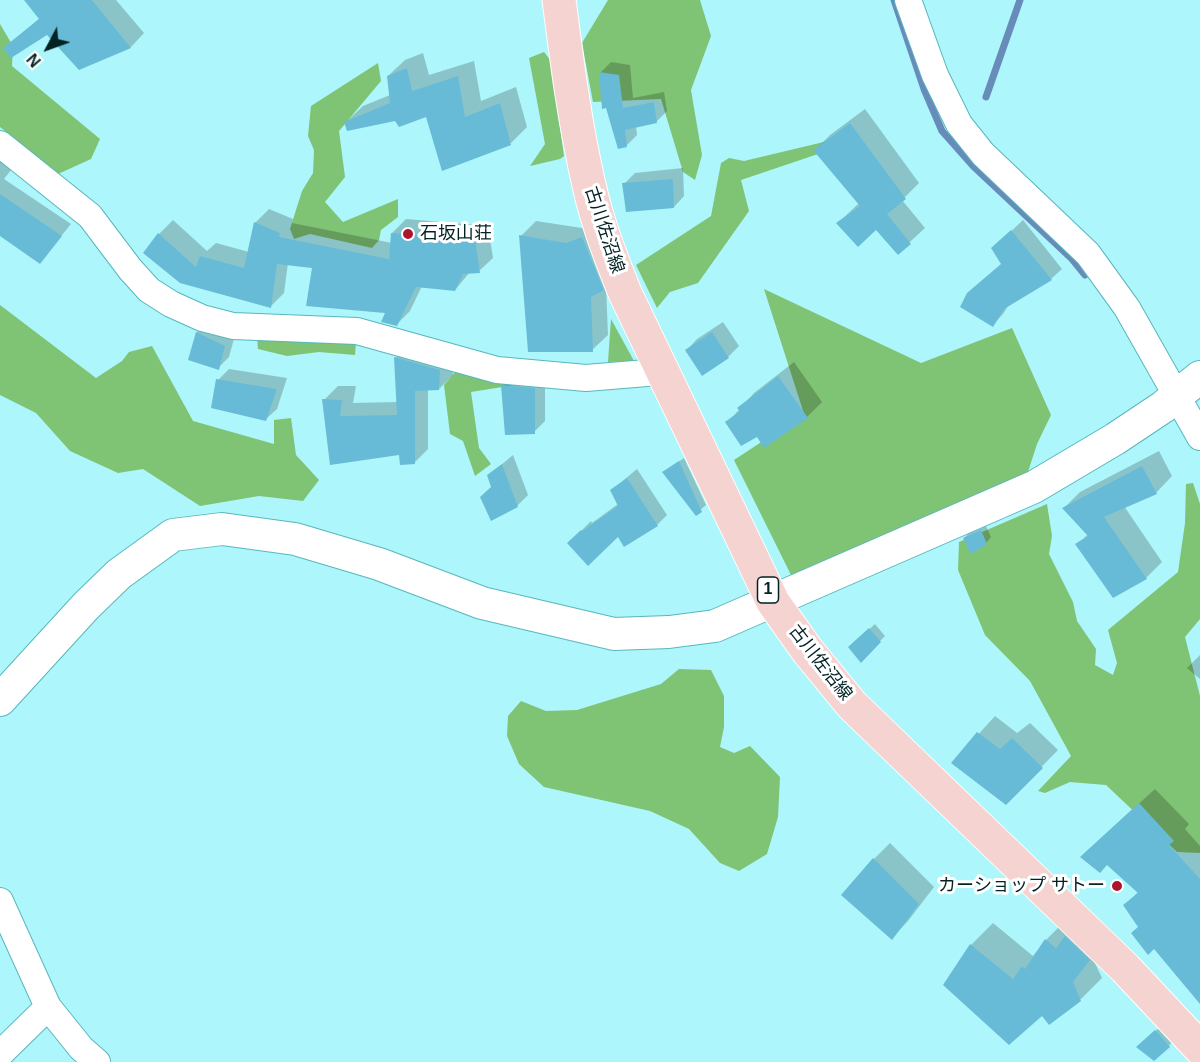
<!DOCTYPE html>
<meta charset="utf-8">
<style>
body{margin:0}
#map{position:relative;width:1200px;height:1062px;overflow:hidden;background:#adf6fb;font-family:Arial,sans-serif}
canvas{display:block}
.north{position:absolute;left:18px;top:18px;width:60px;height:60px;-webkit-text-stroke:4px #fff;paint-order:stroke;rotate:229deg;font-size:16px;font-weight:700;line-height:24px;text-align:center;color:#032224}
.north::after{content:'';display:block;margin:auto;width:21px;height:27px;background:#032224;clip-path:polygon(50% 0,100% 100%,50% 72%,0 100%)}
</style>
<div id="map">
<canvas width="1200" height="1062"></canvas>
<div class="north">N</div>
</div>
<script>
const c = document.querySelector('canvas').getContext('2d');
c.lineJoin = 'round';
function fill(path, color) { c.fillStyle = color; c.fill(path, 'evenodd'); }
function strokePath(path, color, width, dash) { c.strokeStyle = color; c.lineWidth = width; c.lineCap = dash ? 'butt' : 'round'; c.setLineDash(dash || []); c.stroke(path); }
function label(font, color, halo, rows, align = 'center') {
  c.font = font + ' Arial,"Noto Sans JP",sans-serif'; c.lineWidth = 6; c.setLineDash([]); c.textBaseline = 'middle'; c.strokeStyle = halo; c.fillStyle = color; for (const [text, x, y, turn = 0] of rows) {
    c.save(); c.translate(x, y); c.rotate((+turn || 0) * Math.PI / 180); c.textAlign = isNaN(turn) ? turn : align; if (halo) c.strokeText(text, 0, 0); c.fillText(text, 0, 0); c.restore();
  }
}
const forest = new Path2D(`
 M608 0H700L711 36 691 90 702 155 695 180 683 172 661 99 593 102 582 43Z
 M0 24 13 46 12 66 100 139 91 159 58 174 0 127Z
 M544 52 551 61 564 156 560 159 530 166 545 144 529 58Z
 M378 63 381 81 339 131 345 177 325 202 343 222 398 199V217L381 230 379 240 372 248 310 234 294 239 290 229 302 191 313 173 314 150 308 136 311 106Z
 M828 141 821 153 741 180 749 211 698 283 670 292 657 308 636 265 711 216 721 163 729 158 744 161Z
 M764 289 921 363 1012 328 1051 415 1037 444 1027 475 791 575 734 460 804 414Z
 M0 305 96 378 122 361 129 352 152 346 193 421 274 444V420L291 418 296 455 319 480 303 501 259 496 200 506 143 469 118 473 70 451 36 413 0 395Z
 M611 319 634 361 608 362Z
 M257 338 356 342 355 355 319 352 287 356 258 349Z
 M457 370 521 384 471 392 479 448 491 464 475 476 463 441 450 434 444 385Z
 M1193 483 1200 504V619L1185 637 1200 696V853L1177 852 1106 785 1070 782 1045 793 1038 791 1071 756 1030 681 985 635 958 570 959 542 1047 504 1052 536 1049 554 1073 602 1077 621 1096 649 1095 665 1113 675 1117 663 1108 630 1178 572 1185 523 1186 484Z
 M679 669 711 670 724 696V727L720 747 734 753 750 746 780 777 778 817 767 854 739 871 720 863 689 829 650 811 544 787 519 764 507 736 508 716 521 701 546 711 577 710 661 684Z`);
const shadow = new Path2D(`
 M26 0H116L144 33 131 47 79 68 47 33 5 48 40 18Z
 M423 53 429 75 474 61 481 101 516 87 527 127 511 143 427 115 346 122 363 106 390 95 388 76 405 60Z
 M611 62 630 65 633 98 664 92 667 111 656 122 636 126 637 135 626 146 600 73Z
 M865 109 919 183 902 200 925 228 898 253 876 228 838 223 859 203 815 150 830 135Z
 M0 150 18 161 4 179 71 224 40 262 0 234Z
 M683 168 684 196 674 207 624 184 635 173Z
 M269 209 293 219 292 223 392 243V233L406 219 488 226 493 258 479 271 470 272 455 290 422 286 410 311 396 325 387 311 314 267 288 263 284 293 271 306 145 252 159 234 173 220 207 251 216 243 249 252 255 223Z
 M1023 220 1062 269 1051 279 1010 303 1003 314 993 325 1002 263 1004 238Z
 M536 221 582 228 597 222 606 286 608 335 592 350 521 236Z
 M208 322 235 335 229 357 218 368 190 359 197 332Z
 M723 322 739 346 728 357 687 350 697 339Z
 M410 344 453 356V375L439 389H428V449L414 463 401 453 332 463 324 400 338 386H356L353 403 398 402 396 357Z
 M794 362 822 402 807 417 757 435 727 423 754 393Z
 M229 369 287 378 277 409 266 419 218 380Z
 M513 375 545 378V421L534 432 503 386Z
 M1159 451 1172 476 1156 493 1124 506 1162 562 1146 578 1077 545 1088 534 1064 508 1080 492Z
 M513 455 528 495 517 506 493 487 489 475Z
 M684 458 706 505 696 514 669 468Z
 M637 469 667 515 657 525 569 543 591 521 592 523 618 504 612 490Z
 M986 526 991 537 986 543 964 538 969 533Z
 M875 624 885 636 861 660 850 647Z
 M1200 655V679L1187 668Z
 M995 716 1017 733 1030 723 1058 750 1006 803 953 762Z
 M1155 789 1189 824 1185 829 1200 846V990L1140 927 1125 905 1139 891 1098 841Z
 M890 843 934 887 908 921 892 938 874 859Z
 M1068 918 1093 959 1102 978 1080 1000 1042 1014 945 984 971 945 993 923 1033 956 1046 940Z
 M1161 1026 1174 1041 1154 1059 1143 1042Z`);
const stream = new Path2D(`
 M894 0 924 89 942 131 973 166 1072 259 1085 275
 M986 97 1020 0`);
const building = new Path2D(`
 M24 0H92L131 48 79 70 47 35 11 58 3 48 39 19Z
 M407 68 412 91 458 76 465 117 500 103 511 145 442 171 426 117 399 127 395 121 347 131 344 122 390 103 387 76Z
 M599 72 619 75 623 108 654 102 657 123 625 130 627 147 618 149 606 108 602 109Z
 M850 123 906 199 887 214 911 244 898 255 876 230 858 247 836 223 860 206 813 150Z
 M673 179 674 208 626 212 622 183Z
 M0 194 62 236 40 264 0 236Z
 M254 222 280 233 279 237 389 259 391 233 475 239 480 273 463 274 455 291 416 287 397 326 381 322 385 313 306 306 312 268 277 264 271 308 180 283 143 253 158 233 196 267 200 256 244 268Z
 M1011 230 1052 280 1004 309 993 327 960 307 967 293 1001 264 991 248Z
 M519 235 566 243 582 237 604 290 591 297 593 352H528Z
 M196 332 225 346 219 370 188 360Z
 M712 332 729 358 702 376 685 350Z
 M394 357 440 370 439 390 415 391V464L400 465 399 455 330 465 322 399 342 400 340 416 397 415Z
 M778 376 808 418 764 448 757 437 741 446 725 422 740 411 737 408Z
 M216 379 277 389 266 421 211 408Z
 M501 385 535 388V434L505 435Z
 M679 461 702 512 696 516 662 472Z
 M502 464 518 507 491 521 480 497 491 487 487 475Z
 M1142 466 1157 494 1104 517 1147 579 1113 598 1075 544 1088 536 1062 508Z
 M627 478 658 526 624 547 618 537 588 566 567 543 581 530 582 531 618 506 610 490Z
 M981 530 987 544 971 554 963 538Z
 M869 628 881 642 861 663 848 647Z
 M977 732 1000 749 1012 738 1043 768 1006 805 951 763Z
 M1139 803 1174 841 1169 845 1200 879V1004L1154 949 1148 955 1131 933 1138 927 1123 905 1138 893 1107 865 1100 873 1080 857Z
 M873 858 919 904 892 940 841 895Z
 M1065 936 1090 960 1073 982 1081 1001 1049 1025 1042 1016 1009 1045 943 985 970 944 1013 979 1022 966 1025 969 1045 939 1056 948Z
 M1155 1030 1170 1047 1154 1061 1136 1047Z`);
const minor = new Path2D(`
 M908 0 935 75 959 124 983 154 1088 254 1127 308 1200 437
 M0 144 90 216 130 269 149 290 171 304 202 318 233 326 357 331 497 370 586 378 647 373 662 369
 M0 901 48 1007 81 1048 97 1062
 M0 1054 48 1007`);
const tertiary = new Path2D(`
 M0 700 86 606 119 574 173 535 222 529 295 539 379 564 482 603 614 634 669 632 715 626 1034 487 1115 439 1163 407 1200 377`);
const primary = new Path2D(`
 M559 0C567 62 575 124 589 185 597 222 611 258 625 293L773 602 807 650 852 705 1125 968 1200 1048`);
const markers = [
 [408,234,6,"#ab162d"],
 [1117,886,6,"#ab162d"]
];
const shields = [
 [768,590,21]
];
const shieldNames = [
 ["1",768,590]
];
const streetNames = [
 ["古川佐沼線",604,230,72],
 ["古川佐沼線",820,663,52]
];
const poiNames = [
 ["石坂山荘",420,234],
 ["カーショップ サトー",1105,886,"right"]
];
fill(forest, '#7fc374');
fill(shadow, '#0003');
strokePath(stream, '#688cba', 7);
fill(building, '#67bbd6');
strokePath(minor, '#58b7bd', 28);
strokePath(tertiary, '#58b7bd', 34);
strokePath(primary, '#fff', 35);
strokePath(minor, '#fff', 26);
strokePath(tertiary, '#fff', 32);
strokePath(primary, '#f5d3d1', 33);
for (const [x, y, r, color] of markers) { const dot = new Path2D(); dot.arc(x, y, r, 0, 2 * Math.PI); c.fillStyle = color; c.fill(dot); strokePath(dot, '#fff', 2); }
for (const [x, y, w] of shields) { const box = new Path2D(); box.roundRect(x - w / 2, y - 13, w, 26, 4.5); c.fillStyle = '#fff'; c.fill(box); strokePath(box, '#032224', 1.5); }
label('bold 16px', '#032224', null, shieldNames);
label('18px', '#032224', '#fff', streetNames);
label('18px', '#032224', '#fff', poiNames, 'left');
</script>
